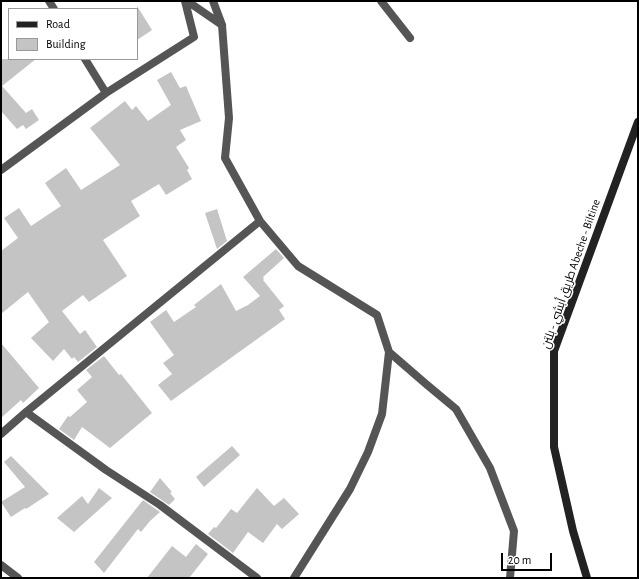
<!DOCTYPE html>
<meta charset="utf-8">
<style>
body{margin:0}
#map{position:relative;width:639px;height:579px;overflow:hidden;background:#fff;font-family:"Alegreya Sans",sans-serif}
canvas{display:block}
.frame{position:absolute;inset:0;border:2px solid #000;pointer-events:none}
.legend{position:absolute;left:8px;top:8px;width:130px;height:52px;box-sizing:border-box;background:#fff;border:1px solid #999;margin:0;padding:5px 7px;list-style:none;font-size:12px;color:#000}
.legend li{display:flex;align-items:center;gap:8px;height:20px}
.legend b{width:20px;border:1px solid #999}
.scale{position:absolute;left:501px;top:553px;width:51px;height:18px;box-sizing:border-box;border:2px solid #000;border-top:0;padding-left:5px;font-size:12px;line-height:14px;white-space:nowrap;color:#000;-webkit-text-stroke:3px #fff;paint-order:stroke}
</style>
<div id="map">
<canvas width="639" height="579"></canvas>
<div class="frame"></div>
<ul class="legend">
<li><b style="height:5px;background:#222"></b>Road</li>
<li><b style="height:11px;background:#c4c4c4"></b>Building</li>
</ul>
<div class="scale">20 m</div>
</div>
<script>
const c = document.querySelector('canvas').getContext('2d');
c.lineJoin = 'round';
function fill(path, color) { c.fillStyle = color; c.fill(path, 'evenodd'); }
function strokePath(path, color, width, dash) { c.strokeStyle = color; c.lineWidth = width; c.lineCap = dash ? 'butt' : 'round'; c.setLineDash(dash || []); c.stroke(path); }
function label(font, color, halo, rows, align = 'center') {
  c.font = font + ' "Alegreya Sans",Cairo,sans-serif'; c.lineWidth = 3; c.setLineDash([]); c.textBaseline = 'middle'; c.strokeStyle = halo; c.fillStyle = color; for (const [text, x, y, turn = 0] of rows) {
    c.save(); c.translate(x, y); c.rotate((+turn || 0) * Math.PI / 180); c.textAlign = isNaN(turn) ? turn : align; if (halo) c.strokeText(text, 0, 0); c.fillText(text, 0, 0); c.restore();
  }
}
const building = new Path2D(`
 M137 6 152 30 137 40Z
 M1 59H36L2 86 26 113 32 109 39 120 26 129 23 125 17 129 1 111Z
 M171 72 180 88 186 86 201 121 180 130 186 140 176 147 189 168 187 170 192 179 166 195 159 184 131 201 140 216 103 240 127 276 89 302 83 295 62 311 80 334 85 330 97 347 78 362 74 357 72 359 64 349 53 361 31 338 49 322 28 292 1 314V251L18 238 4 218 19 208 31 226 61 206 45 183 66 168 81 190 120 165 90 128 125 101 132 110 136 106 148 121 171 105 157 80Z
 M217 209 227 241 217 249 205 213Z
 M276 249 284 258 263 277 264 279 263 280 284 306 279 310 285 319 171 401 158 385 172 374 163 363 174 355 150 322 166 310 174 322 196 307 194 305 221 284 236 311 248 305 260 296 243 277Z
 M1 343 39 388 23 403 21 400 1 418Z
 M104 356 119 375 121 374 152 413 110 448 82 427 74 440 59 429 68 416 70 417 87 402 77 390 92 377 86 370Z
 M232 446 240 455 204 487 196 477Z
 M11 456 49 494 26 509 25 508 11 517 1 502 25 487 4 462Z
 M160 478 172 492 170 493 175 499 169 505 150 492Z
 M99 488 112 498 74 532 57 518 82 496 88 504Z
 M257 488 274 506 284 498 299 514 282 529 277 524 263 543 248 532 233 553 208 534 214 527 216 528 231 509 237 513Z
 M143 500 160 512 150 521 141 532 138 529 104 573 94 562Z
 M196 544 208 554 189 578H147L172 546 186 557Z`);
const minor = new Path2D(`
 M49 1 54 9
 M187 1 222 25
 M213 1 222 25 229 118 225 158 260 221 298 266 377 315 389 352 382 414 368 452 350 489 294 578
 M381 1 410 38
 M85 59 106 93
 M1 170 106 93 194 37 185 1
 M389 352 426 384 456 409 490 468 514 531 510 578
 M26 412 106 470 160 505 257 578
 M1 434 26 412 260 221
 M1 565 18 578`);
const secondary = new Path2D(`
 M587 578 573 531 554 447V351L638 122`);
const streetNames = [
 ["طريق أبشي - بلتن Abeche - Biltine",571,274,-71]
];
fill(building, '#c4c4c4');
strokePath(minor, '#555', 8);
strokePath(secondary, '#222', 8);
label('12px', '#000', '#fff', streetNames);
</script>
